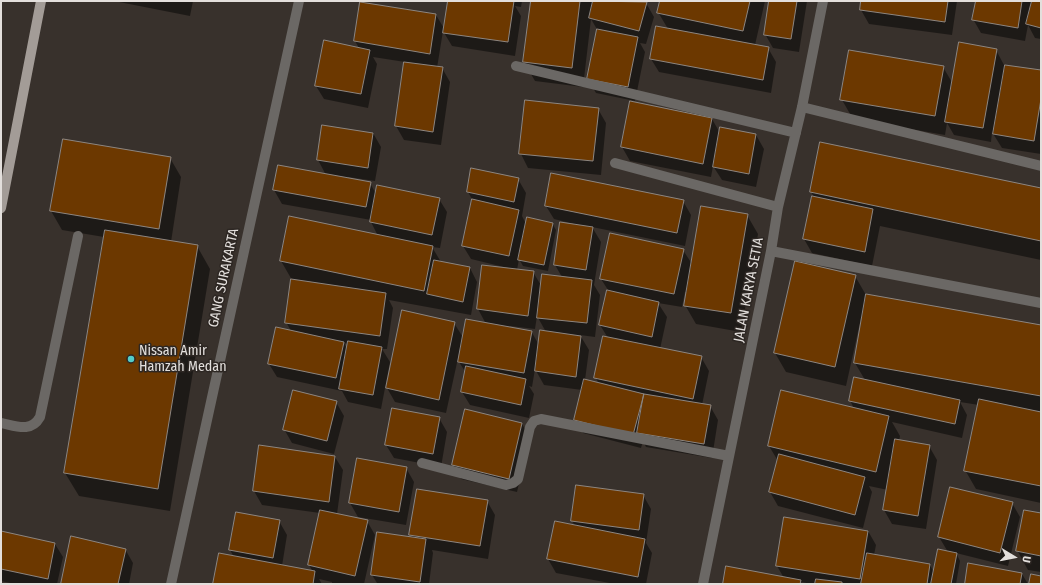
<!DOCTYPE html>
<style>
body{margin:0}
#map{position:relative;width:1042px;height:585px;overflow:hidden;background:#38312c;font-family:"Fira Sans Condensed",sans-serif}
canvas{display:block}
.frame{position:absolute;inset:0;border:2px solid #e3dfdc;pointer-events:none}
.north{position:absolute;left:994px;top:537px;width:40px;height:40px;-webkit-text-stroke:3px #2d2723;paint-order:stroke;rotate:100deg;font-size:11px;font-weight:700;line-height:16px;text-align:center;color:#e3dfdc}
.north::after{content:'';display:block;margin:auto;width:14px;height:18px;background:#e3dfdc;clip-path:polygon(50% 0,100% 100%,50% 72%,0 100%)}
</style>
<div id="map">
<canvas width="1042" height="585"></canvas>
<div class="frame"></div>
<div class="north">U</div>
</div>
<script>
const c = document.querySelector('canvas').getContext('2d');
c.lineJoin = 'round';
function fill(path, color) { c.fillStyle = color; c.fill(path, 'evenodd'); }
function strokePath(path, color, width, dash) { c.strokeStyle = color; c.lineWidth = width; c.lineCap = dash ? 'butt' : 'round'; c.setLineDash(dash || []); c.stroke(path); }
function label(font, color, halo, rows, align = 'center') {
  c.font = font + ' "Fira Sans Condensed",sans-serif'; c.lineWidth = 3; c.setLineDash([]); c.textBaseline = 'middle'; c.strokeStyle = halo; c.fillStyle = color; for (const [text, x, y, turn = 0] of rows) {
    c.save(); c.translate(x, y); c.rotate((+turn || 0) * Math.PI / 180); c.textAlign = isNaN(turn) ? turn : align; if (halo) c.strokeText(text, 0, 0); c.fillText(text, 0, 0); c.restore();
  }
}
const shadow = new Path2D(`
 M114 1H193L190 16Z
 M449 1H522L521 7 515 6 521 16 515 56 452 46 443 31 437 68H442L450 82 441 145 404 140 396 126 405 62 373 57 377 64 368 108 324 99 316 86 359 48 355 41 436 15 445 30Z
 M532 1H593L594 3V1H637L646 3 654 17 646 44 640 43 645 52 635 101 596 93 588 79 598 31 591 19 583 87 535 81 524 62Z
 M661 1H765L755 45 768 48 776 62 771 93 659 72 651 59 668 29 658 12Z
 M770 1H807L799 52 773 48 765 34Z
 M862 1H957L952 35 869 24 861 10Z
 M977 1H1041V39L1035 38 1028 25 1025 41 981 33 973 19Z
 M996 50 1004 65 1041 71V154L1002 148 992 132 991 142 954 135 947 123 945 135 853 119 842 100 943 67 953 84Z
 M630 103 712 119 720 133 756 135 764 149 756 187 722 180 713 166 711 177 630 161 622 147Z
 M598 109 606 123 601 175 528 168 521 154Z
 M373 133 381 147 375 181 348 177V179L370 183 376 194 439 199 447 212 440 248 432 247 441 262 470 268 477 282 471 315 389 300 393 308 387 349H382L390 362 381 409 348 402 342 391 277 377 269 364 291 331 286 322 292 280 281 261 378 236 371 222V220L282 204 274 190 326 175 318 160ZM344 343 348 344 347 349Z
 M170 158 181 177 171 242 197 246 210 269 170 511 79 496 65 473 104 237 62 230 51 211Z
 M518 179 526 193 522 216 526 224 552 223 556 230 548 271 523 266 519 259 517 270 533 272 542 287 562 277 555 265 574 224 554 219 546 206 683 201 691 215 685 246 592 227 601 242 594 285 600 295 595 337 580 335 589 350 585 380 599 384 596 378 608 338 600 325 608 290 601 279 683 250 692 264 747 215 758 234 741 332 696 324 685 305 687 292H685L682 307 658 303 667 317 660 349 701 357 709 371 702 405 710 406 718 420 712 458 646 447 643 441 641 448 583 433 575 420 582 390 544 385 535 369 532 387 529 386 534 394 529 418 470 405 462 392 466 373 459 362 462 350 460 349 446 413 395 402 387 388 454 323 464 339 486 324 478 309 483 266 507 269 508 268 471 259 463 246 473 201 468 192ZM537 316 546 332 539 345 531 331 510 328V326L535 329Z
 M1041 189V260L880 226 872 266 812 253 804 239 814 198 811 191Z
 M855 276 866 295 1041 326V503L976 489 965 470 979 405 960 402 967 415 962 438 892 422 900 436 899 441 929 446 937 460 926 529 892 524 884 510 888 490 869 486 872 492 863 528 778 506 770 492 778 461 769 446 854 409 850 400 865 380 855 363 863 318H861L846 386 786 372 775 353Z
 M336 402 344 416 334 454 292 443 284 429Z
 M466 411 522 424 530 438 517 492 461 479 453 465Z
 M439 418 447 432 441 467 394 458 386 445Z
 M335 457 343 470 337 514 367 521 375 535 364 584H332V582L319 579 322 584H214L234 557 230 550 279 521 287 535 282 566 313 572 309 565 320 513 262 505 254 491Z
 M406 468 414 482 406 525 358 517 350 503Z
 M951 488 1012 503 1020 517 1008 566 956 553 960 561 956 584H812L801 582 802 584H724L784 578 777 566 868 531 876 545 874 555 930 565 934 573 948 552 939 537Z
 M643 495 651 509 646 543 652 553 646 584H615L556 573 548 559 575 526 572 521Z
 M487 501 495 515 488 559 432 550 433 553 429 584H375L377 583 372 575 412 538 410 534Z
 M1041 514V572L1028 570 1017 550Z
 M1 532 55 544 63 557 57 584H15L1 581Z
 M125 549 133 563 129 584H62Z
 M1022 574 1028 584H966Z`);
const building = new Path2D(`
 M448 1H514L508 42 443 33Z
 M531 1H580L572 68 523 62Z
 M593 1 647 2 639 31 589 18Z
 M660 1H750L743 31 657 13Z
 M769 1H797L791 39 764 35Z
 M861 1H948L945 22 860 10Z
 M976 1H1022L1018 28 972 20Z
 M1032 1H1041V28L1026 24Z
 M360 2 436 14 430 54 354 41Z
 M656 26 769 47 763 80 650 59Z
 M597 29 638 37 628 87 587 79Z
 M324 40 370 50 361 94 315 86Z
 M959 42 997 49 983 128 945 122Z
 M849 50 944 66 935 116 840 100Z
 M404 62 443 67 433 132 395 126Z
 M1005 65 1041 70V99L1034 141 993 134Z
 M525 100 599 108 593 161 519 154Z
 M630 101 712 118 703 164 621 147Z
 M322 125 373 133 368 168 317 160Z
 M720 127 756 134 749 174 713 167Z
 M63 139 171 157 159 229 50 211Z
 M820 142 1041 188V241L810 192Z
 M278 165 371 182 366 207 273 190Z
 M471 168 519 178 514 202 467 192Z
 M551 173 684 200 677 233 545 206Z
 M377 185 440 198 432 235 370 222Z
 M812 196 873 209 865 252 803 239Z
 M472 199 519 210 509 256 462 246Z
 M701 206 748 214 731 313 684 306Z
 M289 216 433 246 424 291 280 261Z
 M527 217 553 223 544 265 518 260Z
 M560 222 593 227 586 270 554 265Z
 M105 230 198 245 158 489 64 473Z
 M610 233 684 249 674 294 600 279Z
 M434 260 470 267 463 302 427 294Z
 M795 261 856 275 835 367 774 353Z
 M482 265 534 271 528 316 477 309Z
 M542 274 592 280 587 323 537 318Z
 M291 279 386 293 380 336 285 323Z
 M607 290 659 302 652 337 599 325Z
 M866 294 1041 325V396L854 363Z
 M402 310 455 322 439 400 386 388Z
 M466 319 532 331 524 373 458 362Z
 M276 327 344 342 336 378 268 364Z
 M540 330 581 336 576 377 535 371Z
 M603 336 702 356 693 399 594 378Z
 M348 341 382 347 373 395 339 389Z
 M466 366 526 379 521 405 461 392Z
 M854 377 960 400 955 424 849 401Z
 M584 379 644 394 633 435 574 420Z
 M293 390 337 401 327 441 283 430Z
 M781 390 889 416 876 472 768 446Z
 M644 394 711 405 704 444 637 433Z
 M979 399 1041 412V486L964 471Z
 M392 408 440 417 433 454 385 445Z
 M465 409 522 423 509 479 452 465Z
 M895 439 930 445 918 516 883 510Z
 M259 445 335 456 329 502 253 491Z
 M779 454 865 477 855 515 769 492Z
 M357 458 407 467 399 512 349 503Z
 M576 485 644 494 639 530 571 521Z
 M950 487 1013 502 1000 553 938 537Z
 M417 489 488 500 480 546 409 535Z
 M320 510 368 520 355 576 308 565Z
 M1024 510 1041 513V556L1016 551Z
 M236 512 280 520 273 558 229 550Z
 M784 517 868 531 860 579 776 566Z
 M555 521 645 539 638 577 547 559Z
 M1 531 55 543 48 579 1 569Z
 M377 532 426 539 420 582 371 575Z
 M71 536 126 549 118 584H61Z
 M938 549 957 553 951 584H931Z
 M219 553 315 571 313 584H213Z
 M867 553 930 564 927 584H861Z
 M968 563 1022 573 1020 584H965Z
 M726 566 801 580 800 584H723Z
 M1031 574 1041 576V584H1029Z
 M816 579 842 582V584H815Z`);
const service = new Path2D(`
 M1 423C16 426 31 433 40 417L78 236`);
const minor = new Path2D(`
 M516 66 796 133
 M802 107 1041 166
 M615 163 778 207
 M771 251 1041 303
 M422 463 506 485 513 483 518 479 530 427 534 421 541 419 729 456
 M171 584 299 1
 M703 584 771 251 778 207 802 107 823 1`);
const primary = new Path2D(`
 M1 208 41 1`);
const markers = [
 [131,359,4,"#54cdc8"]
];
const streetNames = [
 ["GANG SURAKARTA",224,278,-78],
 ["JALAN KARYA SETIA",749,290,-79]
];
const poiNames = [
 ["Nissan Amir",139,351],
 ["Hamzah Medan",139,367]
];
fill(shadow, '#0007');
fill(building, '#6c3800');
strokePath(building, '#8d8680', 1);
strokePath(service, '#6b6865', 10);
strokePath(minor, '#6b6865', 10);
strokePath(primary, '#a39c97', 10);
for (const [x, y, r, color] of markers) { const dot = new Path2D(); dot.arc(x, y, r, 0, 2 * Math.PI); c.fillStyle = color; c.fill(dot); strokePath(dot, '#2d2723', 1.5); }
label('14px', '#e3dfdc', '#2d2723', streetNames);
label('14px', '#e3dfdc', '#2d2723', poiNames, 'left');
</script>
